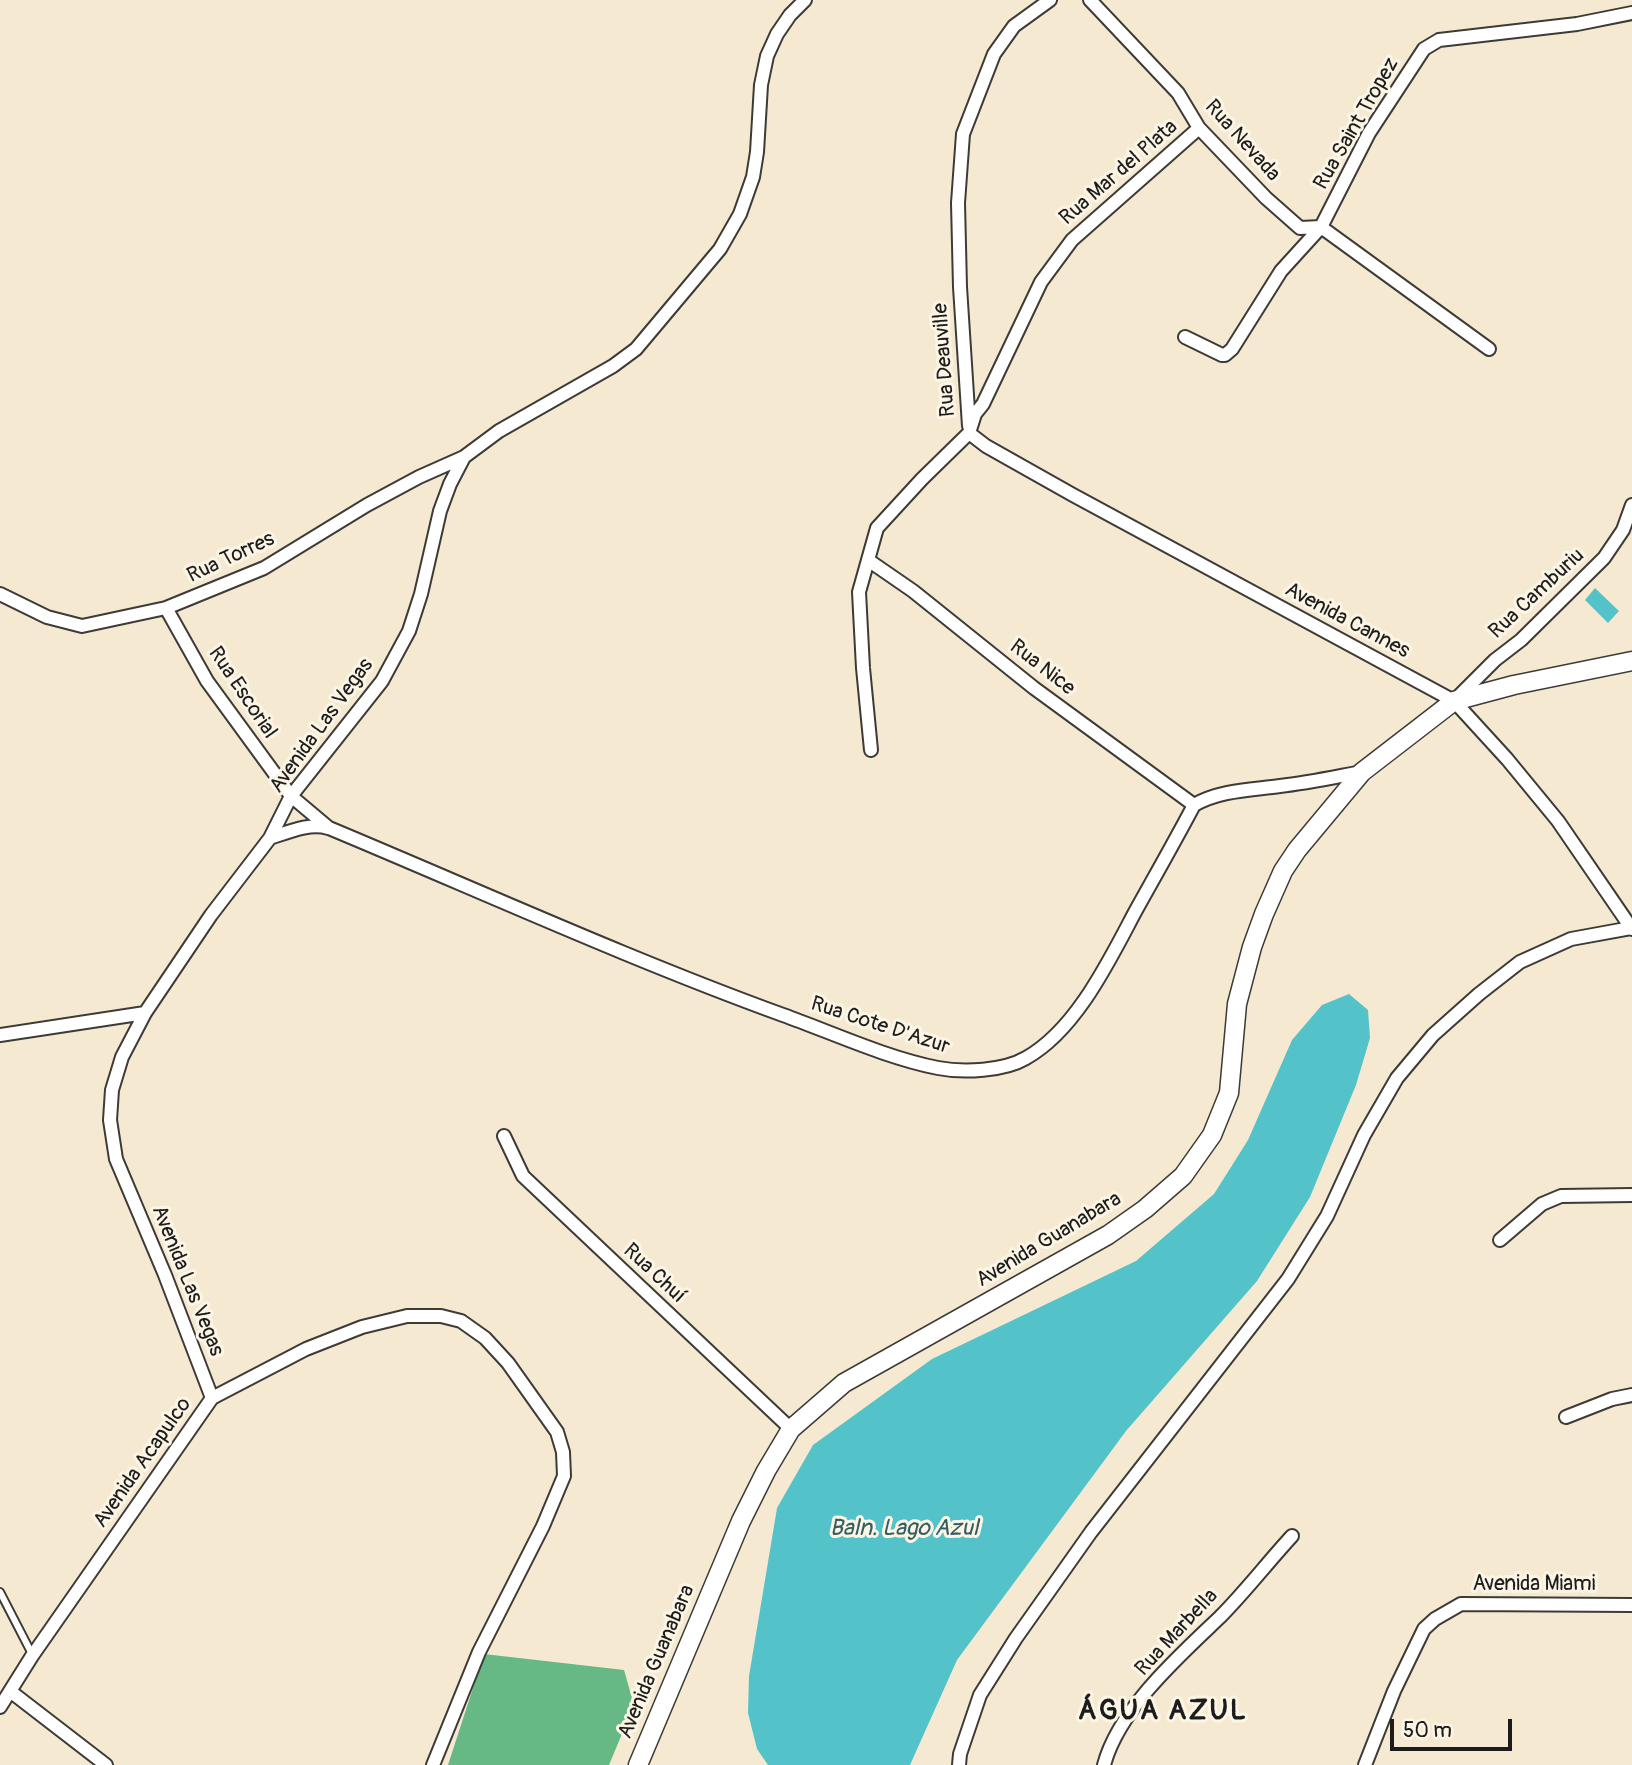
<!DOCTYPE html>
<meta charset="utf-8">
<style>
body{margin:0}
#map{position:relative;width:1632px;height:1765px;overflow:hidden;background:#f5ead1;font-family:Pangolin,sans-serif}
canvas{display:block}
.scale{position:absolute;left:1390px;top:1719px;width:122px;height:32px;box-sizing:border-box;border:4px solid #1c1c1c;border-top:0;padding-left:9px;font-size:21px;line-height:24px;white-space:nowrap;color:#1c1c1c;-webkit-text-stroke:5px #fcf5e5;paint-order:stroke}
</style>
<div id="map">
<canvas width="1632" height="1765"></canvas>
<div class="scale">50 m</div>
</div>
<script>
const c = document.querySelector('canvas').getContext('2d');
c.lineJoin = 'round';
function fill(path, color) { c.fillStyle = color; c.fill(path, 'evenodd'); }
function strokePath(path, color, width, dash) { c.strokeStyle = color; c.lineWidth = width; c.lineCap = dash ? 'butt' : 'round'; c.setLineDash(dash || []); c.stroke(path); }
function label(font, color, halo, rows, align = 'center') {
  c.font = font + ' Pangolin,sans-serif'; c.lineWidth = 6; c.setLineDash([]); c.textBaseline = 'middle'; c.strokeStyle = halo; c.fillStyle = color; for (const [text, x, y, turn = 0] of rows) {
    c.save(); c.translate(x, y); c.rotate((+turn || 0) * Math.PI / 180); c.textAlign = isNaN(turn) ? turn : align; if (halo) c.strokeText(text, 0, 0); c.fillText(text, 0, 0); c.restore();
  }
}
const forest = new Path2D(`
 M484 1654 624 1670 634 1705 609 1765H448Z`);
const water = new Path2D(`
 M1595 588 1619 611 1608 623 1585 600Z
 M1349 994 1368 1010 1370 1038 1356 1085 1310 1197 1257 1281 1126 1431 957 1660 910 1765H768L757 1749 748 1713 749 1676 777 1508 813 1445 932 1359 1136 1261 1214 1194 1248 1140 1292 1040 1322 1005Z`);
const lane = new Path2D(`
 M0 1592 32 1654`);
const street = new Path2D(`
 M1090 0 1178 93 1199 128 1266 198 1300 228 1321 227 1489 349
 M1185 337 1222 355H1225L1232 349 1281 271 1321 227 1369 133 1424 49 1439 40 1577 24 1632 13
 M969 426 960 287 958 203 963 134 994 54 1014 26 1050 0
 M969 433 986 446 1073 495 1454 701 1507 759 1558 821 1632 929
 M868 560 913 591 1034 688 1194 805
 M0 594 47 617 82 626 166 608 264 568 367 505 419 477 464 457
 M166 608 207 681 291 796 329 828C480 891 629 959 783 1015 833 1033 887 1058 938 1068 963 1073 1004 1071 1026 1058 1076 1030 1109 961 1135 912 1155 876 1175 841 1194 805 1220 790 1251 790 1280 786 1308 783 1335 777 1362 772
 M1456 699 1495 660 1521 640 1604 558 1623 530 1632 505
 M871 750 863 668 859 592 877 528 922 479 969 433 975 414 983 404 1041 282 1072 240 1199 128
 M270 838C288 832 311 822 328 828
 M0 1035 145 1013
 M504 1136 523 1176 791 1429
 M1500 1240 1542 1204 1561 1196 1632 1195
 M212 1398 165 1275 116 1159 110 1120 112 1090 122 1057 145 1013 211 915 270 838 291 796 382 681 409 631 421 594 440 511 450 484 464 457 499 431 613 366 636 349 720 249 740 214 753 177 757 152 761 85 767 56 777 34 790 15 805 0
 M1566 1417 1612 1399 1632 1395
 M10 1691 106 1765
 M0 1707 32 1656 212 1398 306 1349 362 1327 407 1316H441L461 1321 485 1338 508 1363 557 1432 563 1452 564 1476 543 1526 479 1652 433 1765
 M959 1765 960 1754 980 1695 1016 1638 1091 1532 1288 1279 1327 1216 1364 1135 1397 1078 1433 1035 1479 994 1520 962 1571 939 1631 928
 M1104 1765C1119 1709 1179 1656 1220 1617 1245 1592 1268 1562 1292 1536
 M1365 1765 1394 1691 1424 1629 1435 1619 1461 1604 1632 1605`);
const secondary = new Path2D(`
 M638 1765 741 1521 766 1471 791 1429 844 1383 1108 1235 1145 1209 1183 1176 1212 1135 1229 1093 1237 1004 1252 947 1264 914 1283 871 1297 850 1362 772 1454 701 1514 685 1632 661`);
const streetNames = [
 ["Rua Saint Tropez",1357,124,-60],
 ["Rua Nevada",1242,141,48],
 ["Rua Mar del Plata",1119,173,-41],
 ["Rua Deauville",945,360,-94],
 ["Rua Torres",231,558,-25],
 ["Rua Camburiu",1537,594,-43],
 ["Avenida Cannes",1347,621,28],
 ["Rua Nice",1042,668,38],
 ["Rua Escorial",242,693,56],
 ["Avenida Las Vegas",322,726,-54],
 ["Rua Cote D'Azur",880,1026,18],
 ["Avenida Guanabara",1049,1240,-31],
 ["Rua Chuí",654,1274,43],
 ["Avenida Las Vegas",187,1281,68],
 ["Avenida Acapulco",143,1463,-55],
 ["Avenida Miami",1534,1585],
 ["Rua Marbella",1177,1633,-47],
 ["Avenida Guanabara",657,1662,-67]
];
const waterNames = [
 ["Baln. Lago Azul",904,1529]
];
const districtNames = [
 ["ÁGUA AZUL",1163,1712]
];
fill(forest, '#66b884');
fill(water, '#54c2c9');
strokePath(lane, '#3d3b37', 10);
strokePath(street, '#3d3b37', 16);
strokePath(secondary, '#3d3b37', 21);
strokePath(lane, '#fff', 6);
strokePath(street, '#fff', 12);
strokePath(secondary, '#fff', 18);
label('21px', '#1c1c1c', '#fcf5e5', streetNames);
label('italic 23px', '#325e61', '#fcf5e5', waterNames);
c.letterSpacing = '2px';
label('bold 28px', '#1c1c1c', '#fcf5e5', districtNames);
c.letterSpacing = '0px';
</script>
